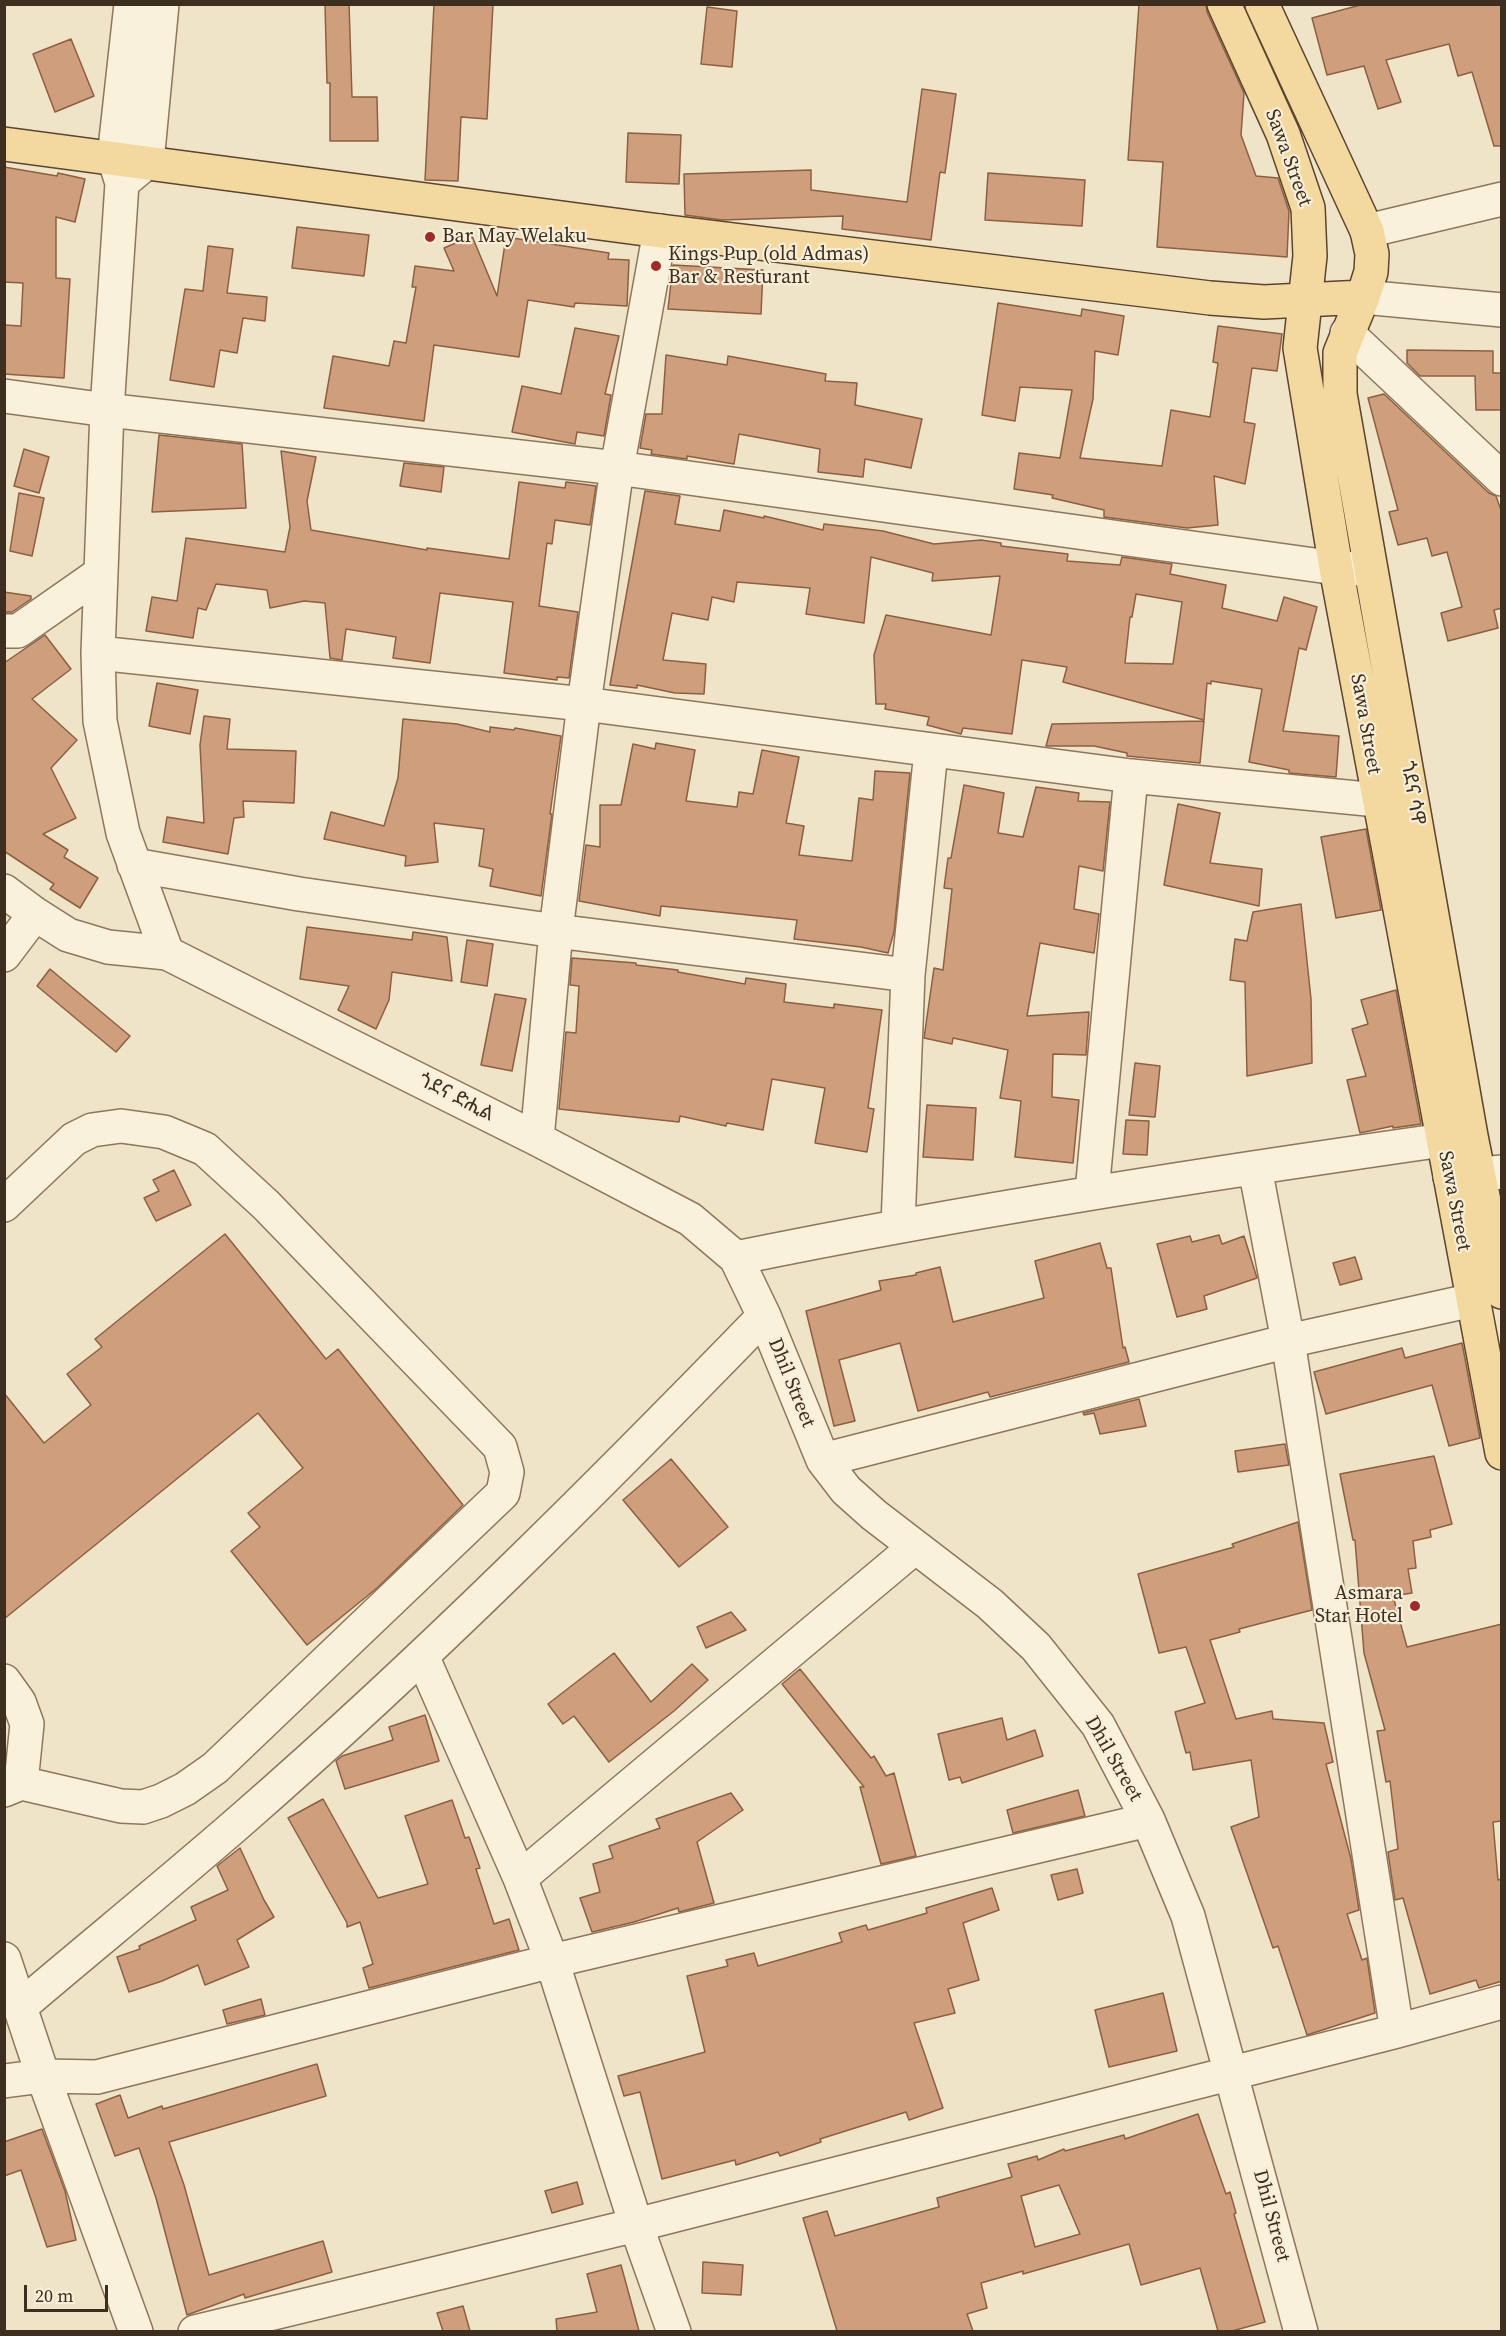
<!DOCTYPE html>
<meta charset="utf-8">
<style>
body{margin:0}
#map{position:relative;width:1506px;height:2336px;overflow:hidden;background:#f0e4c8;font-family:"Source Serif 4",serif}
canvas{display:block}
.frame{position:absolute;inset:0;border:6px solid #3d2e20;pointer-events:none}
.scale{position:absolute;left:24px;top:2285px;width:84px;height:27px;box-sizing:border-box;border:3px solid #3d2e20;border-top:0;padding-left:8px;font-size:18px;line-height:21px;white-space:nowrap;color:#3d2e20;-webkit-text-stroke:4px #f7eed8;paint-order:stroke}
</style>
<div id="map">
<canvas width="1506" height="2336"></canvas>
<div class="frame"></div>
<div class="scale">20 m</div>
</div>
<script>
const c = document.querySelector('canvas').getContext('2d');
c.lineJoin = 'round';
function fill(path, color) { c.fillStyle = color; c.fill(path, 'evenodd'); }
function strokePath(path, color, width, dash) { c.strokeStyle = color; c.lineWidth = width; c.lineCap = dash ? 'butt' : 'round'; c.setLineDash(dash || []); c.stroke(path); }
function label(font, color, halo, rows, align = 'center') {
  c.font = font + ' "Source Serif 4","Noto Sans Ethiopic",serif'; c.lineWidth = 4.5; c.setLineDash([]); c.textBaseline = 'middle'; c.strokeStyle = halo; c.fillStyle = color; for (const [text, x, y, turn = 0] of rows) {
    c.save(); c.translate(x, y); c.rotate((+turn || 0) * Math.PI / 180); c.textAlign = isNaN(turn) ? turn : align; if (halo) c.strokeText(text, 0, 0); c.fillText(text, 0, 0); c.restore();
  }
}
const building = new Path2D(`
 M325 4H349L352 97H377L378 141H330V83H327Z
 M434 4H493L487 119 461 117 458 181 425 180Z
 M1139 4H1206L1207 12 1244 93 1241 135 1256 176 1278 178 1289 211 1287 257 1157 247 1163 162 1128 160Z
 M1364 4H1502V146H1494L1472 72 1458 76 1449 44 1386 60 1401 102 1378 109 1364 66 1327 75 1312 18Z
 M707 7 737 11 732 67 701 64Z
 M71 39 94 96 55 112 33 54Z
 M922 89 956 94 945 173 940 172 931 240 842 229 843 216 722 220 685 215 684 174 811 170V190L907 202Z
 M628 133 681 135 679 184 626 182Z
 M4 167 57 176 58 173 85 179 75 222 56 217V278L70 279 64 378 4 374V325L21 326 23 283 4 282Z
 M988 173 1085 180 1082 226 985 220Z
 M297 227 369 235 364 276 292 268Z
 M472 236 497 296 506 237 609 253 608 259 629 260 627 306 575 303 574 307 528 300 519 357 434 345 424 421 324 408 333 356 389 366 394 341 406 343 416 287H412L415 266 454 271 444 248Z
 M208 246 233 249 227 293 267 297 265 321 243 318 237 353 220 350 214 387 170 380 185 289 203 291Z
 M673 265 763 270 761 314 668 309Z
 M998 303 1081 316 1082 309 1124 316 1118 355 1095 351 1093 399 1080 458 1162 466 1171 410 1210 417 1218 363 1213 362 1218 326 1282 334 1277 371 1252 368 1244 422 1255 424 1245 484 1214 476 1218 525 1187 528 1104 517V510L1052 498 1053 495 1014 489 1019 453 1060 458 1072 390 1020 387 1015 421 982 415Z
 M575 328 619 336 605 394 611 395 604 436 577 432 575 444 512 432 522 386 561 394Z
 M1407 350 1493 351V373H1502V410H1476L1475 376H1420L1407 363Z
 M666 355 727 365 728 356 826 374 825 381 857 383 855 405 922 419 911 468 865 459 863 477 818 472 820 449 739 434 734 464 687 456V459L651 454 652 450 640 448 646 414H662Z
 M1384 394 1489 493 1496 496 1502 513V608L1494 610 1498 628 1448 641 1441 613 1462 607 1447 552 1432 556 1427 538 1398 545 1389 512 1398 510 1368 398Z
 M159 435 242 444 246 508 152 512Z
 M24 449 49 457 39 493 14 486Z
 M281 451 316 457 307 501 311 530 427 550V548L509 559 519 482 565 488 566 482 596 486 590 525 555 520 552 544 547 543 539 606 578 612 569 678 557 677V680L504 673 513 602 440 593 430 663 393 658 396 637 346 629 342 660 330 658 325 603 304 601 270 608 267 590 216 584 206 610 198 608 193 638 146 631 152 597 177 601 186 538 285 552 290 527Z
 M404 463 444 467 441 492 400 486Z
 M645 491 680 496 675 524 720 531 724 510 764 518V516L823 530 824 524 883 531 934 544 981 540 1001 543V546L1068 554 1067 561 1120 565 1122 557 1172 564 1170 574 1226 585 1222 608 1277 621 1284 597 1317 607 1306 650 1299 648 1283 731 1339 736 1336 777 1289 773V770L1249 762 1262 689 1211 681V684L1207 683 1204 720 1063 682 1067 667 1022 660 1012 734 963 728 961 734 927 725 929 717 885 709 886 704H876L874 655 886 615 991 635 1000 576 932 581 933 573 871 557 864 623 806 614 810 588 737 582 734 602 712 597 708 620 672 613 663 660 706 664 704 694 675 693 637 685V688L610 685ZM1136 594 1182 602 1173 664 1125 663 1130 617H1132Z
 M19 493 44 498 32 556 10 551Z
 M4 592 31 596V599L12 612H4Z
 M45 635 71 669 32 699 77 740 51 768 76 818 43 834 68 850 64 857 98 878 80 908 50 889 54 884 4 851V663Z
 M157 683 198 690 190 734 149 726Z
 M204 716 230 719 227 749 296 751 294 803 243 801 244 817 234 818 228 854 163 842 167 817 204 823 200 745Z
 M403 719 457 724 490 732V727L514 730 515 728 561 736 550 814H552L541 896 490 886 493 869 479 866 484 829 434 823 438 862 405 866 406 856 324 839 331 812 384 826 398 778Z
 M1204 721 1200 763 1127 756V753L1094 746H1046L1052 724Z
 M656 743 695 750 686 801 737 807 739 792 753 794 762 750 799 757 786 823 804 826 799 855 852 861 859 798 873 800 875 771 910 773 894 932 888 953 861 947 794 939 797 920 661 906 660 916 579 901 586 845 600 847V805H621L633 744 655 749Z
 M964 785 1004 793 998 833 1023 837 1036 787 1079 793 1078 801 1110 802 1103 871 1079 866 1074 909 1099 914 1094 953 1040 943 1027 1016 1089 1012 1086 1055 1053 1054 1052 1097 1079 1100 1073 1163 1015 1157 1021 1101 1000 1098 1008 1050 953 1038 952 1044 924 1038 934 968 943 970 952 889 944 888 948 858H951Z
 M1178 804 1220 813 1210 863 1262 869 1259 906 1164 885Z
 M1366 829 1381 910 1336 918 1321 837Z
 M1301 904 1311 999 1312 1063 1247 1076 1245 982 1230 980 1235 939 1247 941 1253 912Z
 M307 927 412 940 413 932 447 937 452 981 392 972 389 1000 376 1029 338 1010 349 986 300 979Z
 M467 940 493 944 487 986 461 982Z
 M572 958 636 963V965L678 970V972L745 984 746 978 786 984 784 1002 834 1008V1004L882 1010 868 1108 874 1109 867 1152 815 1143 825 1088 772 1079 763 1130 727 1123 726 1126 680 1116 679 1122 559 1109 566 1032 576 1033 579 986 570 985Z
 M50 969 130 1036 116 1052 37 986Z
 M1396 990 1421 1124 1393 1128V1126L1360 1133 1347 1080 1366 1076 1352 1029 1368 1024 1361 1000Z
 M495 994 526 999 512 1071 481 1065Z
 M1135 1063 1160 1066 1155 1117 1129 1115Z
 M927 1105 976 1108 973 1160 923 1157Z
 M1126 1120 1149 1121 1147 1155 1123 1154Z
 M174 1170 191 1205 156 1221 144 1198 159 1191 153 1180Z
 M225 1234 326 1359 338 1349 463 1505 377 1588 307 1645 231 1551 260 1527 248 1513 303 1468 258 1413 4 1619V1393L44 1443 91 1405 67 1374 102 1347 95 1339Z
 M1219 1235 1222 1244 1244 1236 1257 1278 1204 1296 1207 1309 1177 1317 1157 1244 1190 1236 1192 1242Z
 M1100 1243 1107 1268H1111L1123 1348 1125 1347 1129 1362 990 1397 988 1392 918 1411 900 1343 839 1360 855 1421 834 1426 806 1311 881 1290 879 1281 916 1275V1273L940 1267 953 1322 1044 1298 1035 1261Z
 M1355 1257 1362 1279 1340 1285 1333 1263Z
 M1462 1343 1480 1438 1449 1446 1432 1385 1326 1414 1314 1372 1402 1348 1405 1358Z
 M1139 1399 1146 1426 1100 1434 1094 1413 1084 1415 1083 1413Z
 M1285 1444 1289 1465 1238 1472 1235 1451Z
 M1434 1456 1452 1524 1430 1530 1431 1537 1413 1541 1416 1568 1408 1569 1412 1593 1393 1596 1407 1647 1502 1624V1821L1493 1822 1498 1880 1502 1879V1981L1479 1988 1476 1980 1430 1994 1403 1898 1395 1900 1388 1852 1398 1849 1390 1781 1386 1782 1377 1731 1385 1730 1364 1653 1355 1540H1353L1340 1474Z
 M671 1459 728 1527 679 1567 623 1500Z
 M1298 1522 1312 1610 1239 1629 1240 1632 1210 1640 1236 1719 1272 1711 1273 1719 1324 1723 1333 1762 1326 1764 1351 1859 1359 1910 1347 1914 1362 1960 1367 1958 1375 2013 1307 2035 1278 1946 1273 1948 1231 1827 1259 1817 1251 1760 1193 1770 1190 1752 1186 1753 1175 1712 1205 1703 1186 1647 1159 1653 1138 1574 1234 1547 1232 1544Z
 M731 1612 746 1630 706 1648 697 1627Z
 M614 1653 651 1702 692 1664 708 1680 674 1711 609 1762 574 1716 563 1724 548 1704Z
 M800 1669 871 1758 874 1756 886 1776 894 1773 916 1856 881 1864 860 1787H864L782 1684Z
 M425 1715 439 1761 345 1789 336 1761 342 1756 393 1740 389 1727Z
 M1002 1718 1007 1740 1035 1730 1043 1756 962 1783 960 1777 949 1780 938 1734Z
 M1078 1790 1085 1816 1013 1833 1007 1810Z
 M731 1793 743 1810 697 1842 714 1903 679 1912 678 1908 634 1922 592 1932 580 1898 600 1892 593 1864 613 1858 609 1846 660 1828 656 1819Z
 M323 1799 378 1898 428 1884 405 1816 452 1800 465 1838 469 1837 480 1868 476 1869 494 1924 509 1919 519 1950 369 1988 363 1968 373 1964 360 1922 347 1927V1923L288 1818Z
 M240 1848 264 1900 274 1917 237 1940 249 1967 205 1985 198 1965 162 1981 129 1992 117 1957 140 1949 139 1946 196 1920 191 1907 228 1890 217 1866Z
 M1077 1869 1083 1893 1058 1900 1051 1875Z
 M992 1888 999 1910 963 1923 979 1980 948 1989 955 2013 914 2023 943 2108 909 2120 906 2112 820 2139 821 2142 780 2156 778 2152 736 2165 735 2160 662 2179 640 2092 624 2096 618 2076 705 2052 687 1976 728 1966 726 1960 754 1953 758 1966 842 1942 839 1933 866 1925 868 1930 927 1913 926 1908Z
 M1163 1993 1177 2051 1109 2067 1095 2010Z
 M261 1999 265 2015 227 2024 223 2010Z
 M317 2064 326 2096 169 2142 184 2185 209 2275 323 2241 332 2272 245 2298 244 2294 187 2315 156 2198 139 2148 115 2156 96 2104 120 2095 128 2118 162 2106 163 2109Z
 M1198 2114 1226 2194 1230 2192 1236 2213 1234 2214 1265 2322 1232 2331H1218L1200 2268 1141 2285 1129 2244 1023 2274V2271L981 2283 987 2308 967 2314 973 2331H837L803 2218 827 2211 835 2236 939 2207 937 2198 1012 2177 1008 2164 1037 2156 1038 2160 1064 2149 1065 2151 1124 2135 1125 2139ZM1059 2185 1080 2234 1035 2247 1021 2196Z
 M42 2129 65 2191 76 2240 47 2247 21 2170 4 2176V2142Z
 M577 2182 583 2204 552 2213 545 2191Z
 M703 2262 743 2265 741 2295 702 2293Z
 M621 2265 639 2331H557L556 2319 597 2312 587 2274Z
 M463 2306 470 2331H443L437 2313Z`);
const minor = new Path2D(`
 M131 4 114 158 122 183 107 410 98 653 100 721 123 833 167 953
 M123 182 147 162 162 4
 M1367 231 1502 199
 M1363 297 1502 310
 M1347 333 1502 479
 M4 396 107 410 617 468 1336 568 1363 569
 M4 631H18L101 573
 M98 653 584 704 1131 776 1408 803
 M134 865 299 894 556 931 908 975
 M4 891 35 914 68 935 108 947 167 953 349 1045 537 1139 690 1219 736 1258 764 1316 823 1460 846 1490 874 1515 990 1604 1036 1647 1098 1725 1148 1820 1188 1916 1301 2332
 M4 955 35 914
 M537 1139 556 931 584 704 617 468 660 231
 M1255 1168 1288 1341 1397 2031
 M1450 1177 1502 1172
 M1092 1192 1131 776
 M4 1205 74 1139 92 1130 121 1126 164 1132 205 1149 266 1205 500 1447 507 1472 503 1493 215 1768 185 1789 161 1801 143 1807 121 1806 21 1783 4 1790
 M898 1225 908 975 931 751
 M736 1258C970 1210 1206 1174 1443 1140
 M823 1460 1288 1341 1473 1300
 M422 1656 520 1878 552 1961 636 2225 674 2332
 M4 1681 19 1702 27 1724 21 1783
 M520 1878 915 1547
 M4 1959 43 2076 136 2332
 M20 2007C95 1943 172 1881 246 1816 427 1658 597 1488 764 1316
 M4 2081 43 2076 97 2077 552 1961 1148 1820
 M195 2332 636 2225 1397 2031 1502 2002`);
const major = new Path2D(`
 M1224 4 1283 134 1308 208 1310 256 1300 348 1336 568 1502 1453
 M1262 4 1367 231 1372 254 1371 272 1363 297 1340 353V394L1471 1136 1502 1292
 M4 144 660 231 1210 298 1264 302 1363 297`);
const markers = [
 [430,237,6,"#9e2a2b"],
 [656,266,6,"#9e2a2b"],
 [1415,1606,6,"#9e2a2b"]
];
const streetNames = [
 ["Sawa Street",1288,158,70],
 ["Sawa Street",1365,724,80],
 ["ጎደና ሳዋ",1412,793,80],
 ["ጎደና ድሒል",456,1098,27],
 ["Sawa Street",1454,1201,79],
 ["Dhil Street",791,1383,68],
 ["Dhil Street",1113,1759,60],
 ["Dhil Street",1271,2216,75]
];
const poiNames = [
 ["Bar May Welaku",442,237],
 ["Kings Pup (old Admas)",668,255],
 ["Bar & Resturant",668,278],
 ["Asmara",1403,1594,"right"],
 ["Star Hotel",1403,1617,"right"]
];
fill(building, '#cf9f7d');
strokePath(building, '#8d5f41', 1.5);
strokePath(minor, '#8d765c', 36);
strokePath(major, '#5b4430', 36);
strokePath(minor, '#faf1dc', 33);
strokePath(major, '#f3d9a0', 33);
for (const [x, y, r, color] of markers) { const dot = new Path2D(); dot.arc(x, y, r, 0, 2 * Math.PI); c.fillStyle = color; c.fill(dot); strokePath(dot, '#f7eed8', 2); }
label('20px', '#3d2e20', '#f7eed8', streetNames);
label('20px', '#3d2e20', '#f7eed8', poiNames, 'left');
</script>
